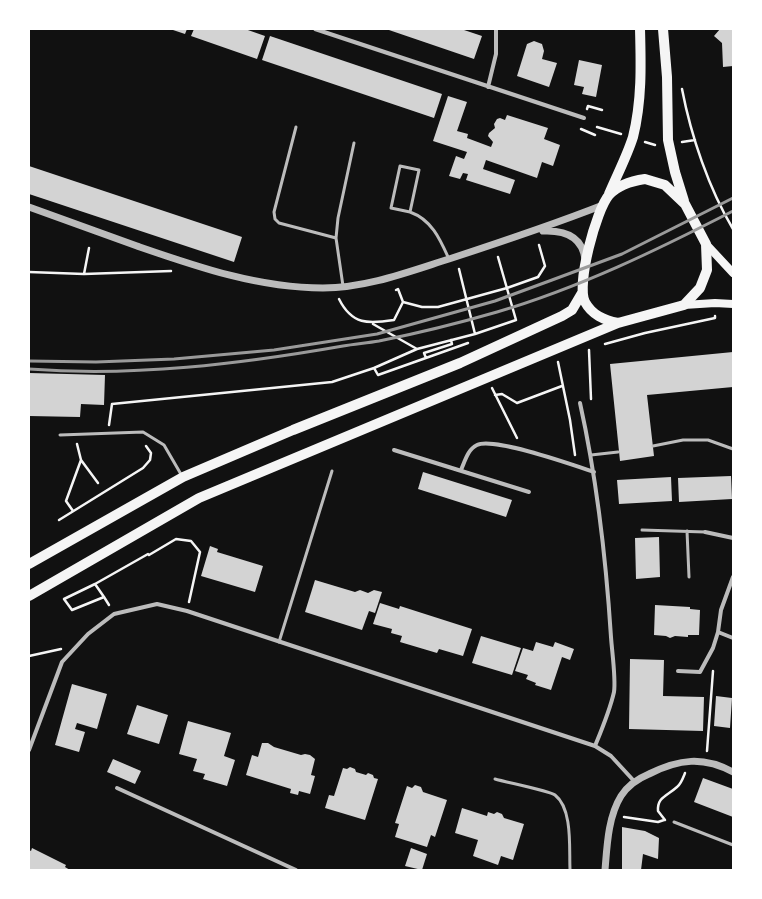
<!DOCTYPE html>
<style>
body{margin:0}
#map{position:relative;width:762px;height:899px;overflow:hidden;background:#111;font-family:"Noto Sans",sans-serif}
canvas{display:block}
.frame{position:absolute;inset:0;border:30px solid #fff;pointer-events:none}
</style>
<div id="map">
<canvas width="762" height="899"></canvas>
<div class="frame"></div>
</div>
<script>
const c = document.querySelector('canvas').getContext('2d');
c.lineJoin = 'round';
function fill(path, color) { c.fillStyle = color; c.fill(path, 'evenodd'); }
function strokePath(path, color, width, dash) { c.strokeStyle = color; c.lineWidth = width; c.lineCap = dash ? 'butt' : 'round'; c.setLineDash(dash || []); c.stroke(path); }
const building = new Path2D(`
 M170 29H187L185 34Z
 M194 29H245L265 36 257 59 191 36Z
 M386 29H461L482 36 474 59Z
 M720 29H733V66L723 67 722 43 714 36Z
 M270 36 442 94 434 118 262 60Z
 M534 41 542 44 544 51 542 59 557 63 549 87 517 76 527 44Z
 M579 60 602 65 596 97 582 94 584 87 574 85Z
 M448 96 467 102 457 131 468 134 467 138 491 147 493 142 488 136 489 133 495 128 494 124 497 119 500 118 505 120 507 115 548 128 544 139 560 145 553 166 542 162 537 178 486 160 483 169 515 180 510 194 466 180 468 174 463 173 460 179 449 176 456 156 464 159 467 152 433 141Z
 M29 166 242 237 234 262 29 194Z
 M733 352V387L647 395 654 456 620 461 610 364Z
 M29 373 105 375 104 405 81 404 80 417 29 416Z
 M423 472 512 500 506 517 418 489Z
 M731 476 732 499 679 502 678 478Z
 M671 477 672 501 619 504 617 480Z
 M659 537 660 577 636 579 635 538Z
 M210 546 218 549 217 552 263 566 255 592 201 576Z
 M315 580 355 592 360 590 368 593 374 590 382 592 375 613 369 611 362 630 305 612Z
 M380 603 399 609 400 606 472 629 463 656 439 649 437 653 400 642 402 636 391 633 392 629 373 624Z
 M655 605 690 607V609L700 610 699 635H688V637L675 636 670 638 666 636 654 635Z
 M481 636 521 648 512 675 472 663Z
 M536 642 553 647 555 642 574 649 570 660 562 657 551 690 535 685 536 683 526 679 528 675 515 671 523 648 533 651Z
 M630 659 664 660 663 696 704 697 703 731 629 729Z
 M72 684 107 694 97 729 77 723 75 729 85 732 79 752 55 745Z
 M716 696 732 698 730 728 714 726Z
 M137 705 168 715 159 744 127 734Z
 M188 721 231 733 224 756 235 760 227 786 203 779 205 774 193 771 197 759 179 754Z
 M262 743H268L274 747 301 755 305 754 310 755 315 759 311 775 315 776 310 794 299 791 298 795 290 793 291 789 246 775 252 755 258 757Z
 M113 759 141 771 135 784 107 772Z
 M350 767 355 769 356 772 366 775 368 773 373 775 374 778 378 779 365 820 325 808 329 795 334 796 343 768 347 769Z
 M703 778 733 789V817L694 802Z
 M415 785 421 787 423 792 447 800 435 837 431 835 427 847 395 837 399 824 395 823 407 786 412 788Z
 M462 808 487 816 488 812 494 814 497 812 502 814 504 818 524 824 513 860 501 856 498 865 473 856 478 840 455 833Z
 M622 827 645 831 659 838 658 859 643 854 641 870H622Z
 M32 848 66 865 65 867 70 870H29V850L31 851Z
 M411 848 427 854 422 870 405 866Z`);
const path = new Path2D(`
 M682 89C691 136 709 189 733 229
 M587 109 588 106 602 110
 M597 127 621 134
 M581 129 595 135
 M645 142 655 145
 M682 142 695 140
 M29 272 84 274 171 271
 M84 274 89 248
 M396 290 398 289 403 302 422 307H438L507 288 538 277 545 266 539 245
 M339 299C352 325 368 324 394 320L403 302
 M373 324 417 349
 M475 334 516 320 498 257
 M605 344 645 333 715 318V316
 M589 350 591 399
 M426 358 424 353 452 344 451 340
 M558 362 570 420 575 455
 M374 368 417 349 475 334 459 269
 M492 388 517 438
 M495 395 502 394 517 403 562 386
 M109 425 112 404 332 382 374 368 378 375 468 343
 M77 444 81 460 98 483
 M73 511 66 501 81 460
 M59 520 143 468 150 460 151 453 146 446
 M149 555 176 539 191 541 200 552 189 602
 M95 584 104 597
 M109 605 104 597 72 610 64 599 95 584 148 554
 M29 656 61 649
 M707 751 713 671
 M624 817 658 822 664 820
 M665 820 658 811C657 797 667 796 677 787 681 784 683 778 685 773`);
const service = new Path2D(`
 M296 127 274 212 275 219 279 223 336 238
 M410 212 391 208 400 166 419 170 410 212C432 220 440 239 449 259
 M343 286 336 238 338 218 354 143
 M60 435 143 432 164 445 182 476
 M653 446 683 440H708L733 449
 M591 455 618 452
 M642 530 705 532
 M687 531 689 577
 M279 642 332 471
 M495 779C505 782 550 791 555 795 573 809 569 849 570 869
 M674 822 733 845`);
const minor = new Path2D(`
 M315 29 584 118
 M488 87 496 54V29
 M580 403C597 480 606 559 611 637 612 652 616 679 614 692 610 710 602 729 595 746
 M394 450 529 492
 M461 470C465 461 468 449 477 445 494 437 573 465 594 472
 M705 532 733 538
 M733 577 721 610 718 632 733 638
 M678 671 700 672 713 648 718 632
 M29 750 62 662 88 634 114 614 157 604 187 611 595 746 611 756 634 781
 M117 788 296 870`);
const tertiary = new Path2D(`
 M29 207C65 220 101 233 137 246 198 267 258 288 323 288 366 288 408 272 449 259 501 242 552 225 603 205
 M543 231C564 230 582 236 585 259
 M605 870C607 846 608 817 621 796 628 785 637 779 649 774 679 759 703 756 733 772`);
const secondary = new Path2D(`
 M706 244 733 273
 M684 305 715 303 733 304`);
const primary = new Path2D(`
 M663 29 667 77 668 140 675 172 684 201
 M645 179 665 185 685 204 706 244 707 270 700 288 684 305 618 323C604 320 592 315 585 302 576 285 596 210 609 195 618 185 631 181 645 179Z
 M609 194C617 175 627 156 633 137 642 101 641 65 640 29
 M29 564 183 477 293 430 460 363 562 316 572 310 582 293
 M29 596 199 498 618 323`);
const rail = new Path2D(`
 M29 361 96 362 174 359 274 350 377 334 495 301 552 280 622 254 733 198
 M29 369C134 377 240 364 343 346 355 344 367 343 379 341 419 333 459 323 497 312 579 288 657 250 733 211`);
fill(building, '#d3d3d3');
strokePath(path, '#f5f5f5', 2.5);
strokePath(service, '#bcbcbc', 3);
strokePath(minor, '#bcbcbc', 4);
strokePath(tertiary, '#bcbcbc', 7);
strokePath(secondary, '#f5f5f5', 8);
strokePath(primary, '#f5f5f5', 10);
strokePath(rail, '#9a9a9a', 3);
</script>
